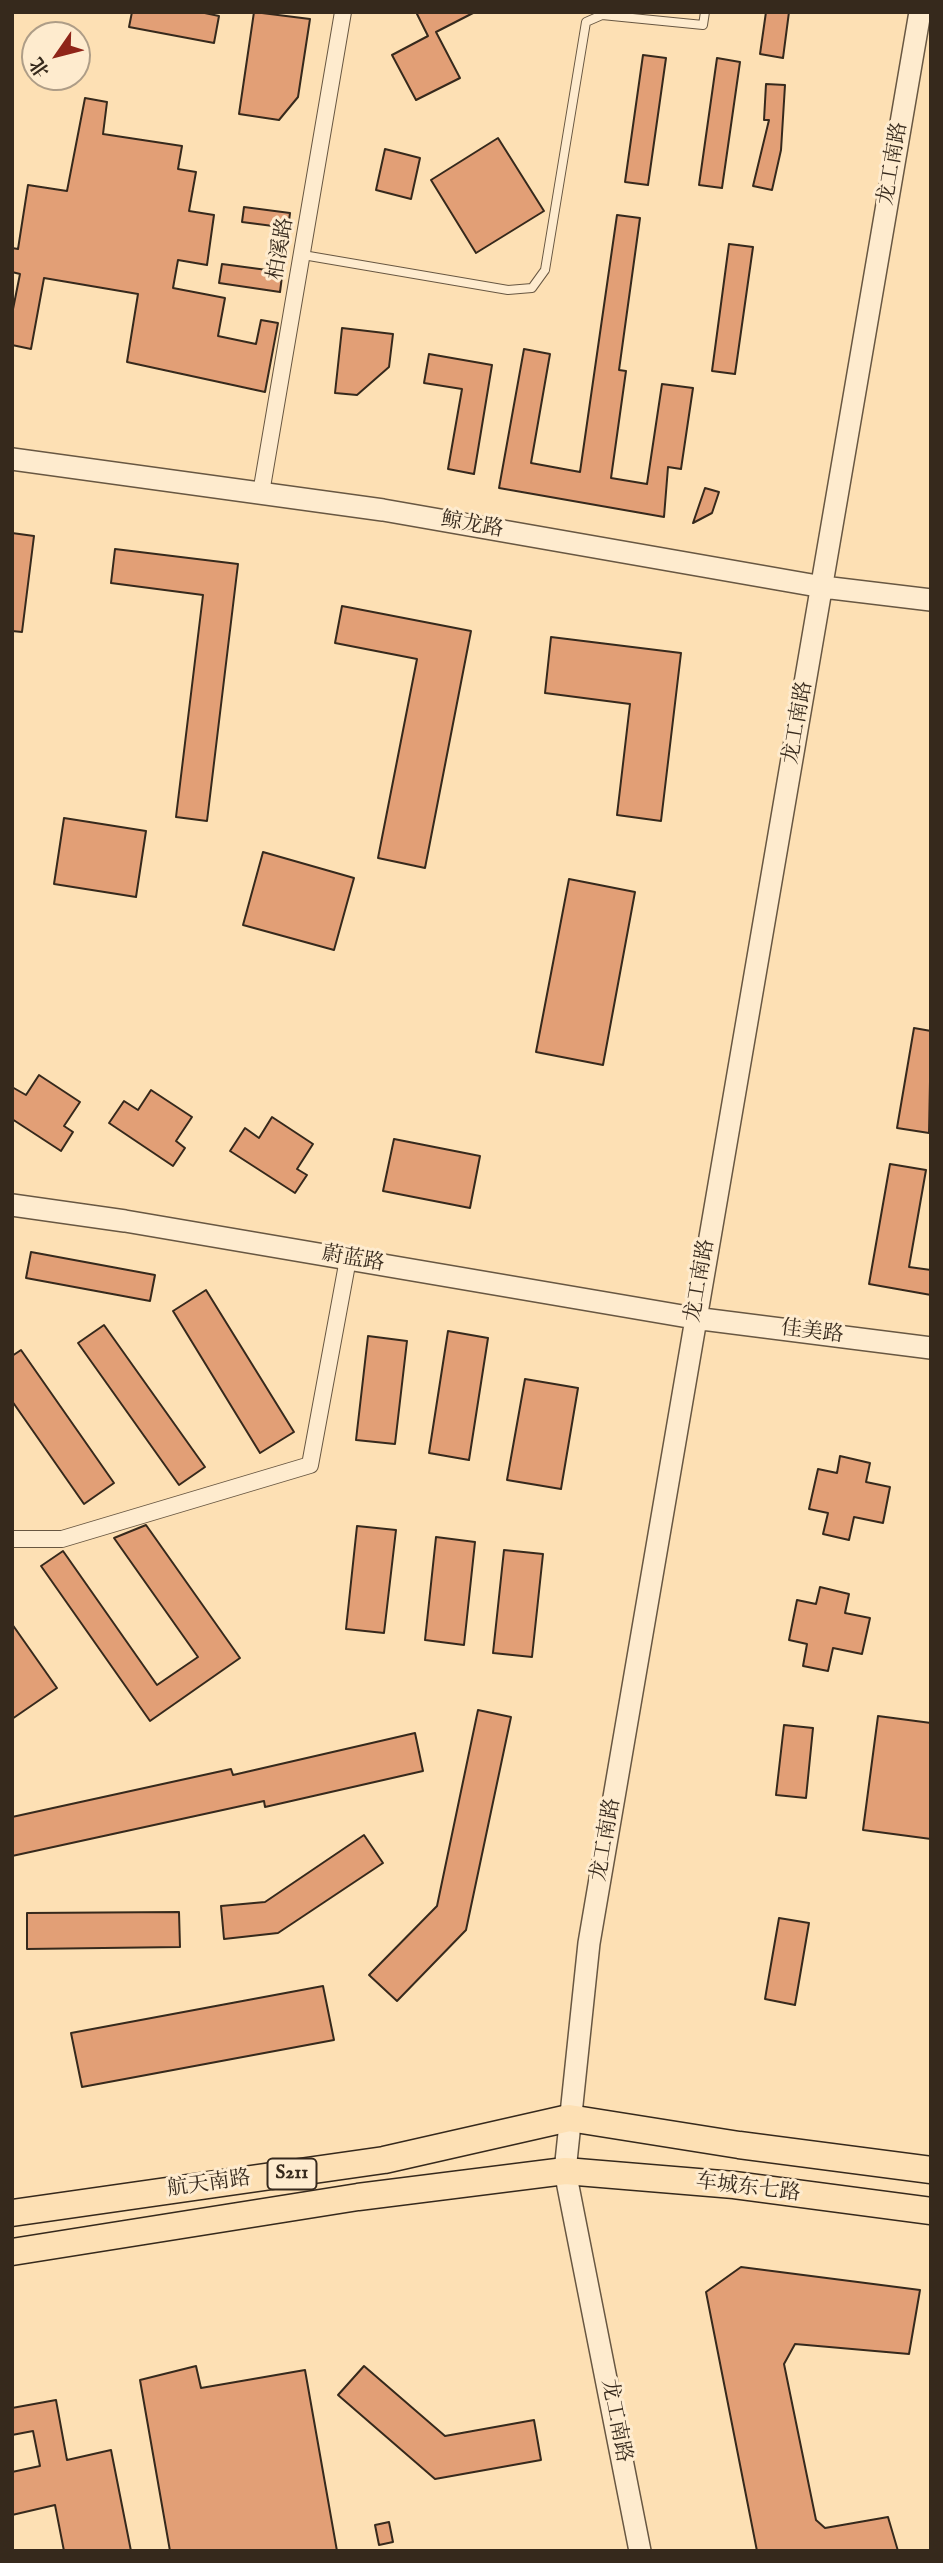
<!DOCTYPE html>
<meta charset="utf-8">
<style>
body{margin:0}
#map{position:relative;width:943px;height:2563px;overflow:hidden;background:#fde0b4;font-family:"IM FELL English","Noto Serif SC",serif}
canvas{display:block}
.frame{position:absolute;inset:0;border:14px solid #36291c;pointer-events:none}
.north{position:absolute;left:21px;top:21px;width:70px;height:70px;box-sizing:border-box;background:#feebce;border:2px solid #ae9d87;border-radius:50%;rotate:235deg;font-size:19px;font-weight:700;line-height:28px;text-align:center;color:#36291c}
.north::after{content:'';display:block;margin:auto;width:24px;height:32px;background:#8f2418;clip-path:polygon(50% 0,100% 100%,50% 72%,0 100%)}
</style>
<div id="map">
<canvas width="943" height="2563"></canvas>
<div class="frame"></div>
<div class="north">北</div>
</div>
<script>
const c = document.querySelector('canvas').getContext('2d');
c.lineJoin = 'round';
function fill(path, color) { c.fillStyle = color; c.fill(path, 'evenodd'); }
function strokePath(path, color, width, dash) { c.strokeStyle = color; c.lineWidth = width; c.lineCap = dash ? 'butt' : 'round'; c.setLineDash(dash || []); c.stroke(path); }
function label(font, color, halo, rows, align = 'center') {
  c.font = font + ' "IM FELL English","Noto Serif SC",serif'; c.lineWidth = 6; c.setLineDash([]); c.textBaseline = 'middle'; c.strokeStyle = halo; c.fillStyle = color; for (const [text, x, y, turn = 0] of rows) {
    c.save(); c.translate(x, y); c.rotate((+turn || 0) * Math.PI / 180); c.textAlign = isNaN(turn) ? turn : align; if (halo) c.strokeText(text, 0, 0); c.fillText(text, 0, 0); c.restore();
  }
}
const building = new Path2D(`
 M132 12H200L219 16 214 43 129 27Z
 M254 12 310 19 298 97 279 120 239 114Z
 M416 12H475L436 32 460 78 416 100 392 55 428 36Z
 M766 12H789L783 58 760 54Z
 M643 55 666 58 648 185 625 182Z
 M717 58 740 62 722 188 699 185Z
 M766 84 785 85 781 150 772 190 753 186 769 120H764Z
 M85 98 107 102 103 134 182 146 178 169 196 172 189 211 214 215 207 265 178 260 173 288 225 298 218 336 256 344 261 320 278 323 265 392 127 362 138 294 44 278 31 349 12 345V314L20 274 12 272V248L18 249 28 185 67 191Z
 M498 138 544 211 476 253 431 180Z
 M385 149 420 158 411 199 376 190Z
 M244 207 290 213 280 292 219 283 222 264 267 270 273 226 242 222Z
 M617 215 640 218 619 370 626 371 611 478 647 484 662 384 693 388 681 469 668 467 664 517 499 488 524 349 550 354 531 463 580 472Z
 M729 244 753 247 735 374 712 371Z
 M342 328 393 334 389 367 357 395 335 393Z
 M429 354 492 365 474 474 448 469 462 389 424 383Z
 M705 488 719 492 712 513 693 523Z
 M12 533 34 536 22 632 12 631Z
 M115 549 238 564 207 821 176 817 203 595 111 583Z
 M342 606 471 631 425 868 378 858 417 659 335 643Z
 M551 637 681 653 661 821 617 815 630 704 545 693Z
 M64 818 146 831 136 897 54 884Z
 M263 852 354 878 334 950 243 925Z
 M569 879 635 892 603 1065 536 1052Z
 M914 1028 931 1031 929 1133 897 1128Z
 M39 1075 80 1102 64 1126 73 1132 61 1151 12 1119V1087L26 1095Z
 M151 1090 192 1117 176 1141 185 1148 173 1166 109 1123 124 1101 138 1110Z
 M272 1117 313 1144 297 1169 307 1175 295 1193 230 1151 245 1128 259 1138Z
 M394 1139 480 1156 470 1208 383 1191Z
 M890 1164 926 1170 909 1267 931 1270V1295L869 1284Z
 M31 1252 155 1275 150 1301 26 1278Z
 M206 1290 294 1432 260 1453 173 1311Z
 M104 1325 205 1467 179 1485 78 1343Z
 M448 1331 488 1338 469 1460 429 1453Z
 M368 1336 407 1341 395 1444 356 1440Z
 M21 1350 114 1483 84 1504 12 1401V1356Z
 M525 1379 578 1388 561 1489 507 1480Z
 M840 1456 870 1463 866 1482 890 1487 883 1523 854 1517 849 1540 823 1534 828 1513 809 1509 818 1469 837 1473Z
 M146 1525 240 1658 150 1721 41 1566 63 1551 157 1685 198 1657 114 1538Z
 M357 1526 396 1530 384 1633 346 1629Z
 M436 1537 475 1542 464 1645 425 1640Z
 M504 1550 543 1554 532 1657 493 1653Z
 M820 1587 849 1594 845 1613 870 1618 862 1654 833 1648 828 1671 803 1666 807 1644 789 1640 797 1600 816 1604Z
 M12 1624 57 1688 12 1719Z
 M478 1710 511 1717 466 1930 397 2001 369 1975 437 1906Z
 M878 1716 931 1723V1839L863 1830Z
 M784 1725 813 1728 806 1798 776 1795Z
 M415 1733 423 1771 265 1807 264 1801 12 1856V1817L231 1769 233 1775Z
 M364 1835 383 1863 278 1933 224 1939 221 1906 265 1902Z
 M179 1912 180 1947 27 1949V1913Z
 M779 1918 809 1923 795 2005 765 1999Z
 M323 1986 334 2040 82 2087 71 2033Z
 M741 2267 920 2290 909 2354 795 2344 784 2364 816 2520 825 2528 888 2517 898 2551H757L706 2292Z
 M196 2366 201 2388 305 2370 337 2551H170L140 2380Z
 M364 2366 445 2436 534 2420 541 2460 435 2479 338 2395Z
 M56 2400 67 2460 111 2450 131 2551H64L55 2505 12 2515V2472L40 2466 33 2431 12 2435V2408Z
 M389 2522 393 2542 379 2545 375 2525Z`);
const service = new Path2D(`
 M303 255 508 290 532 288 545 270 586 22 602 15 703 25 705 12`);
const minor = new Path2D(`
 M261 493 343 12
 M12 1539H62L310 1465 348 1259`);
const tertiary = new Path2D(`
 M12 459 383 510 823 587 931 600
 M12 1205 125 1221 694 1318 931 1348
 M640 2551 565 2171 589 1943 920 12`);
const primary = new Path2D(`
 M12 2213 384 2160 569 2118 739 2145 931 2170
 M12 2252 358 2197 565 2171 734 2185 931 2211`);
const shields = [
 [292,2174,49]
];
const shieldNames = [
 ["S211",292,2174]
];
const streetNames = [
 ["龙工南路",894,164,-80],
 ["柏溪路",282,249,-80],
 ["鲸龙路",472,526,10],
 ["龙工南路",799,723,-80],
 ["蔚蓝路",353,1260,10],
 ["龙工南路",701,1281,-80],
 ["佳美路",812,1333,7],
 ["龙工南路",607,1840,-80],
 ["航天南路",209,2185,-8],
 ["车城东七路",748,2189,7],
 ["龙工南路",615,2421,79]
];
fill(building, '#e29f76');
strokePath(building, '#36291c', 2);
strokePath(service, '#685742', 10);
strokePath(minor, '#685742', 18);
strokePath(tertiary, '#685742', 24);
strokePath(primary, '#36291c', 29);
strokePath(service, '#feebce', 8);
strokePath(minor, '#feebce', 16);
strokePath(tertiary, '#feebce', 21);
strokePath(primary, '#fde0b4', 26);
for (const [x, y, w] of shields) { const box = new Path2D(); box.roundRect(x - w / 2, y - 15.5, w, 31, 5); c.fillStyle = '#feebce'; c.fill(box); strokePath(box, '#36291c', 2); }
label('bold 19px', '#36291c', null, shieldNames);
label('21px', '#36291c', '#feebce', streetNames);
</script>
